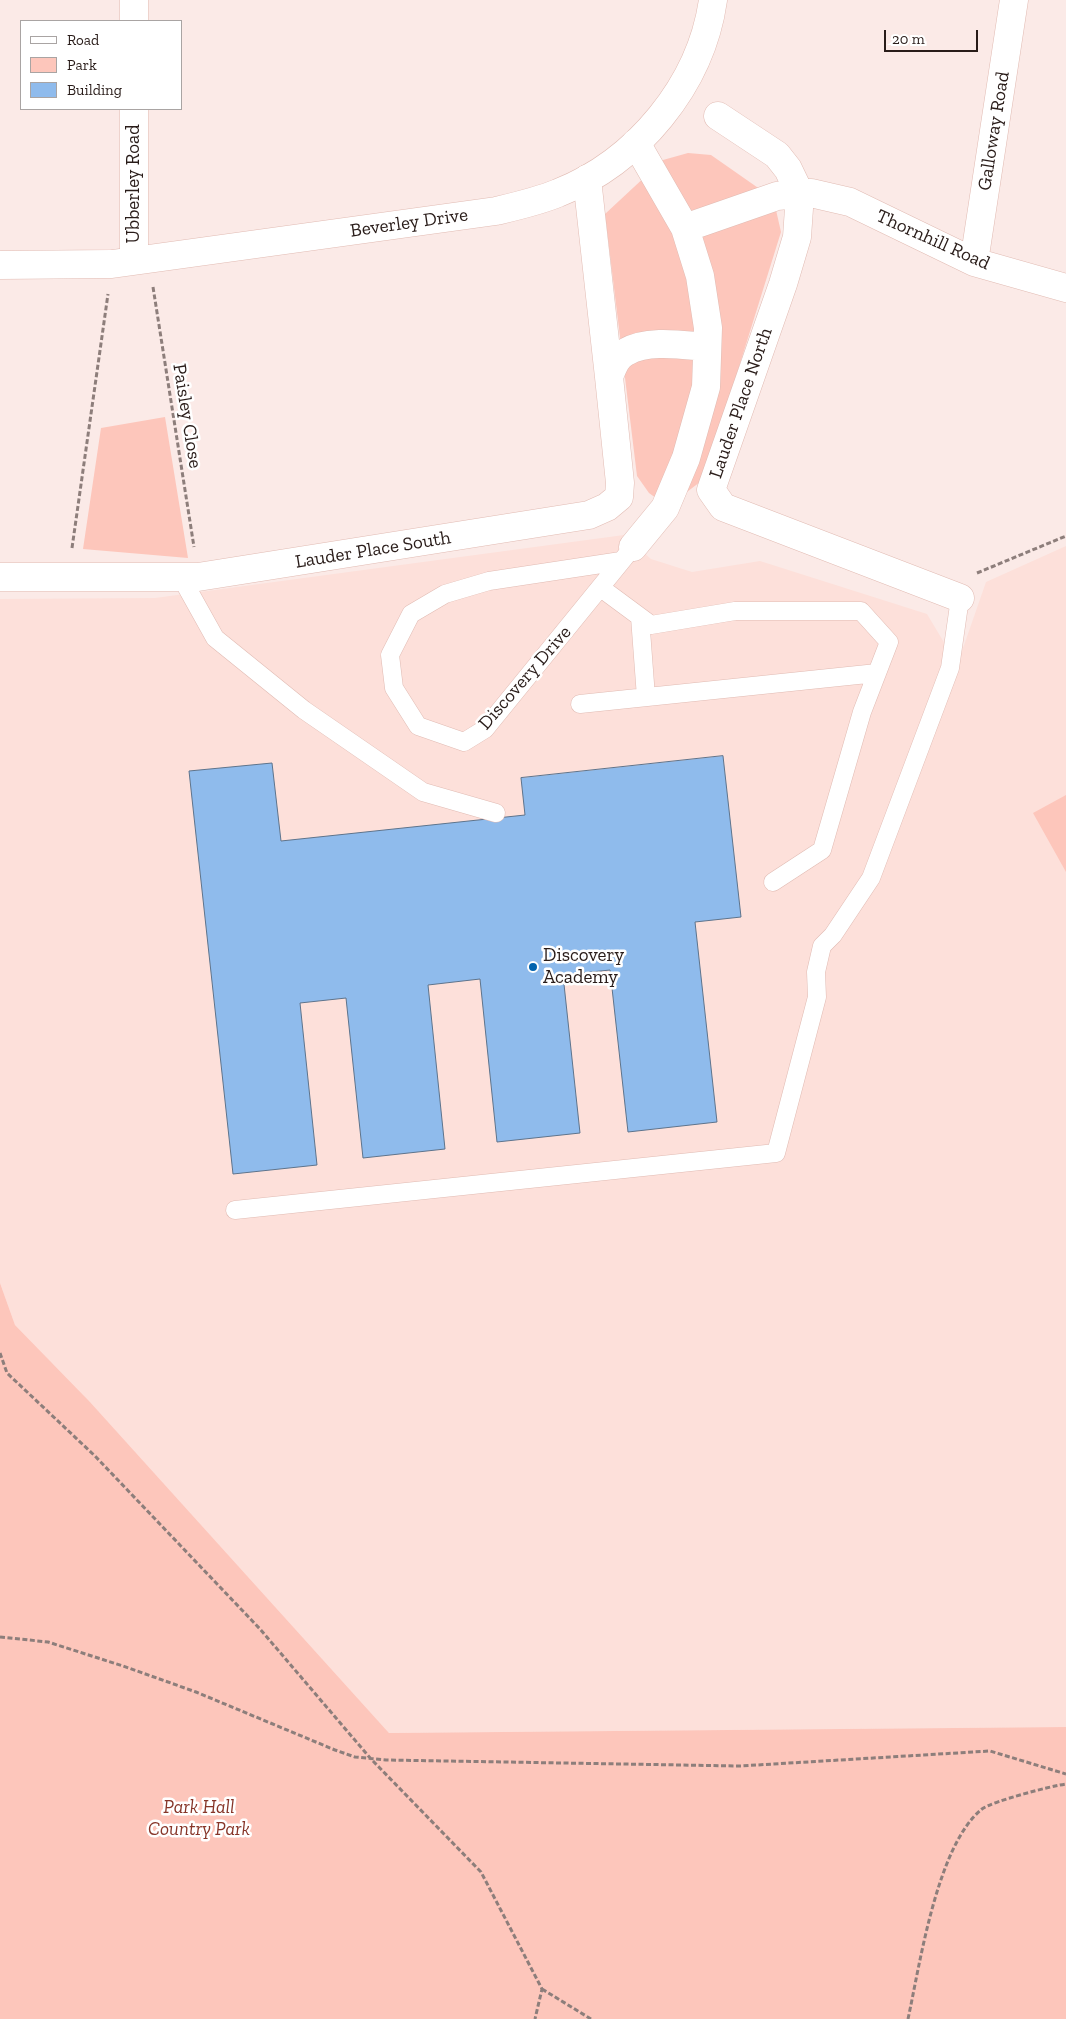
<!DOCTYPE html>
<style>
body{margin:0}
#map{position:relative;width:1066px;height:2019px;overflow:hidden;background:#fbeae7;font-family:"Zilla Slab",serif}
canvas{display:block}
.legend{position:absolute;left:20px;top:20px;width:162px;height:90px;box-sizing:border-box;background:#fff;border:1px solid #a9a4a3;margin:0;padding:6px 9px;list-style:none;font-size:15px;color:#291c19}
.legend li{display:flex;align-items:center;gap:10px;height:25px}
.legend b{width:25px;border:1px solid #a9a4a3}
.scale{position:absolute;left:884px;top:30px;width:94px;height:22px;box-sizing:border-box;border:2px solid #291c19;border-top:0;padding-left:6px;font-size:15px;line-height:18px;white-space:nowrap;color:#291c19;-webkit-text-stroke:4px #fff;paint-order:stroke}
</style>
<div id="map">
<canvas width="1066" height="2019"></canvas>
<ul class="legend">
<li><b style="height:6px;background:#fff"></b>Road</li>
<li><b style="height:14px;background:#fdc6bb"></b>Park</li>
<li><b style="height:14px;background:#8fbbec"></b>Building</li>
</ul>
<div class="scale">20 m</div>
</div>
<script>
const c = document.querySelector('canvas').getContext('2d');
c.lineJoin = 'round';
function fill(path, color) { c.fillStyle = color; c.fill(path, 'evenodd'); }
function strokePath(path, color, width, dash) { c.strokeStyle = color; c.lineWidth = width; c.lineCap = dash ? 'butt' : 'round'; c.setLineDash(dash || []); c.stroke(path); }
function label(font, color, halo, rows, align = 'center') {
  c.font = font + ' "Zilla Slab",serif'; c.lineWidth = 5; c.setLineDash([]); c.textBaseline = 'middle'; c.strokeStyle = halo; c.fillStyle = color; for (const [text, x, y, turn = 0] of rows) {
    c.save(); c.translate(x, y); c.rotate((+turn || 0) * Math.PI / 180); c.textAlign = isNaN(turn) ? turn : align; if (halo) c.strokeText(text, 0, 0); c.fillText(text, 0, 0); c.restore();
  }
}
const built = new Path2D(`
 M624 535 651 559 692 572 760 561 927 614 945 644 962 651 986 582 1066 546V1727L389 1733 90 1402 15 1325 0 1283V599L155 598Z`);
const green = new Path2D(`
 M688 153 711 155 764 192 776 210 781 232 704 479 675 501H660L649 493 637 476 605 214 663 160Z
 M165 417 188 558 83 549 101 428Z
 M1066 795V872L1033 813Z
 M0 1283 15 1325 90 1402 389 1733 1066 1727V2019H0Z`);
const building = new Path2D(`
 M723 756 741 917 695 922 717 1122 628 1132 610 970 563 975 580 1133 497 1142 480 979 428 985 445 1149 363 1158 346 998 300 1003 317 1165 233 1174 189 771 272 763 281 841 525 815 521 778Z`);
const path = new Path2D(`
 M153 287 194 547
 M72 548 108 294
 M977 573 1066 536
 M0 1353 7 1373 95 1456 260 1629 371 1759 481 1872 542 1989 535 2019
 M0 1637 48 1642 123 1666 196 1692 335 1750 355 1757 386 1760 740 1766 990 1751 1066 1774
 M542 1989 591 2019
 M908 2019C920 1964 937 1845 982 1809 993 1801 1051 1786 1066 1784`);
const lane = new Path2D(`
 M621 561 489 581 445 594 411 614 390 655 394 688 418 726 464 742 485 729 633 547
 M181 577 215 638 304 710 423 792 496 813
 M601 588 651 625 735 611H861L889 642 862 712 822 850 773 882
 M640 617 646 697
 M580 704 877 673
 M235 1210 776 1153 817 997 816 972 822 946 833 935 871 878 950 668 960 598`);
const street = new Path2D(`
 M718 116 777 155 788 169 800 194 797 237 783 284 711 490 723 507 960 598
 M587 179 609 377
 M685 228 777 196 811 193 850 202 974 262 1066 288
 M974 262 1014 0
 M633 547 665 508 686 458 706 387 708 328 700 276 685 228 636 143
 M0 577H198L589 515 607 507 619 497 620 483 609 377C613 367 616 357 626 352 647 339 683 345 707 347`);
const secondary = new Path2D(`
 M134 0V21
 M134 109V260
 M0 265 112 264 496 211C517 206 539 201 558 193 637 162 701 85 713 0`);
const markers = [
 [533,967,5,"#0062ae"]
];
const streetNames = [
 ["Galloway Road",994,131,-81],
 ["Ubberley Road",134,184,-90],
 ["Beverley Drive",409,223,-8],
 ["Thornhill Road",933,240,24],
 ["Lauder Place North",741,403,-71],
 ["Paisley Close",187,416,81],
 ["Lauder Place South",373,550,-9],
 ["Discovery Drive",525,678,-49]
];
const poiNames = [
 ["Discovery",543,956],
 ["Academy",543,978]
];
const parkNames = [
 ["Park Hall",199,1808],
 ["Country Park",199,1830]
];
fill(built, '#fde0da');
fill(green, '#fdc6bb');
fill(building, '#8fbbec');
strokePath(building, '#5e748c', 1);
strokePath(lane, '#e1bbb3', 19);
strokePath(street, '#e1bbb3', 29);
strokePath(secondary, '#e1bbb3', 29);
strokePath(path, '#8d7e7b', 3, [5, 2.5]);
strokePath(lane, '#fff', 18);
strokePath(street, '#fff', 28);
strokePath(secondary, '#fff', 28);
for (const [x, y, r, color] of markers) { const dot = new Path2D(); dot.arc(x, y, r, 0, 2 * Math.PI); c.fillStyle = color; c.fill(dot); strokePath(dot, '#fff', 2); }
label('19px', '#291c19', '#fff', streetNames);
label('19px', '#291c19', '#fff', poiNames, 'left');
label('italic 19px', '#873528', '#fff', parkNames);
</script>
